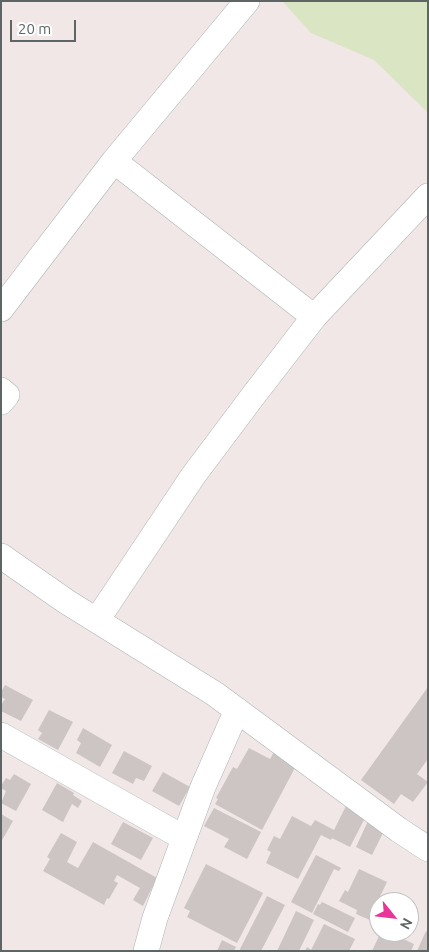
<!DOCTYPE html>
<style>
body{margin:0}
#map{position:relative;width:429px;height:952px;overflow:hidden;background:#f0e7e6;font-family:Ubuntu,sans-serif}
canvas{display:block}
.frame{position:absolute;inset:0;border:2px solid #5d6665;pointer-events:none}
.north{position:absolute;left:369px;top:892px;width:50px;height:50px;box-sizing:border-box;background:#fff;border:1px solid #bec2c1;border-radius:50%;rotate:119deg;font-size:14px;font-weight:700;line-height:20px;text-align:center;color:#5d6665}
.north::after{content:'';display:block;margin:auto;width:18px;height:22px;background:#e73599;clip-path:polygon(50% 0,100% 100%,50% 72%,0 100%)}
.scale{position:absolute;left:10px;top:20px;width:66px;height:22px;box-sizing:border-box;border:2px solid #5d6665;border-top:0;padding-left:6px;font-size:15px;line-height:18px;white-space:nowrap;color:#5d6665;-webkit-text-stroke:4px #fff;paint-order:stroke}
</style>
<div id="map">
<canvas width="429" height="952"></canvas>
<div class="frame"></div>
<div class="north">N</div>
<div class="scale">20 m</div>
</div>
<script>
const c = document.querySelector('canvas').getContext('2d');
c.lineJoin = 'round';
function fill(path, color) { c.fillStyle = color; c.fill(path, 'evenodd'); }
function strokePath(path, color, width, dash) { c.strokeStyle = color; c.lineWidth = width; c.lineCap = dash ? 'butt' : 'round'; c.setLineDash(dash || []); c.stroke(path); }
const green = new Path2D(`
 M282 1H428V113L374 60 311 33Z`);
const building = new Path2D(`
 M5 685 33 700 21 721 1 711V705L5 699 1 697V692Z
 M428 687V759L417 774 428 782 413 802 401 794 394 804 361 780Z
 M49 710 73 722 58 750 38 739 42 733 38 730Z
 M83 728 112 745 100 767 76 753 81 743 77 740Z
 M249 748 270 759 274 752 297 764 262 830 215 804 218 799 216 798 233 767 237 769Z
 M124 751 152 766 144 781 136 778 133 784 112 773Z
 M163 772 190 787 179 806 152 791Z
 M14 774 31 784 16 811 1 803 6 791 1 788V786L6 778 10 780Z
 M57 783 74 793 73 795 82 801 78 808 72 804 63 822 42 810Z
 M347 804 367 814 350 847 332 838 331 840 321 835 298 879 266 863 271 852 267 850 274 836 280 839 292 816 311 826 315 820 334 830Z
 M214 808 261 832 247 859 224 847 229 839 204 826Z
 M1 814 13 821 1 842Z
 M368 821 385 829 372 855 356 847Z
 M123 822 153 838 141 860 111 844Z
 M61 833 77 842 67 862 78 868 93 842 157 878 143 906 133 900 140 888 117 875 114 881 118 883 109 899 107 898 104 905 43 871 50 859 47 857Z
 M316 855 341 868 339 871 334 869 312 913 291 902Z
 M206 864 263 893 237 943 187 917 190 911 184 908Z
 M359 869 387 882 375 907 377 908 373 918 371 917 370 920 356 914 357 910 339 901 345 890 348 892Z
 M267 896 285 905 261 951H239Z
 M322 902 355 918 348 932 313 914 318 904 320 905Z
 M296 911 314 920 299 951H277Z
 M324 924 355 939 349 951H305L307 947 311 950Z
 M426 931 428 932V951H417Z
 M381 932H403L401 938 414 944 411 951H372Z
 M222 940 236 947 234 951H217Z`);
const street = new Path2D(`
 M114 161 314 317
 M1 309 114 161 247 1
 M1 390 7 395 1 402
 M1 556 67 602 215 694 399 830 428 849
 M97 620 193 476 253 396 314 317 428 196
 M1 735 184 838
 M146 951 155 918 203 787 237 710`);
fill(green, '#dae6c3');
fill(building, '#ccc5c4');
strokePath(street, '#aeb5b5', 26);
strokePath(street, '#fff', 25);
</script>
